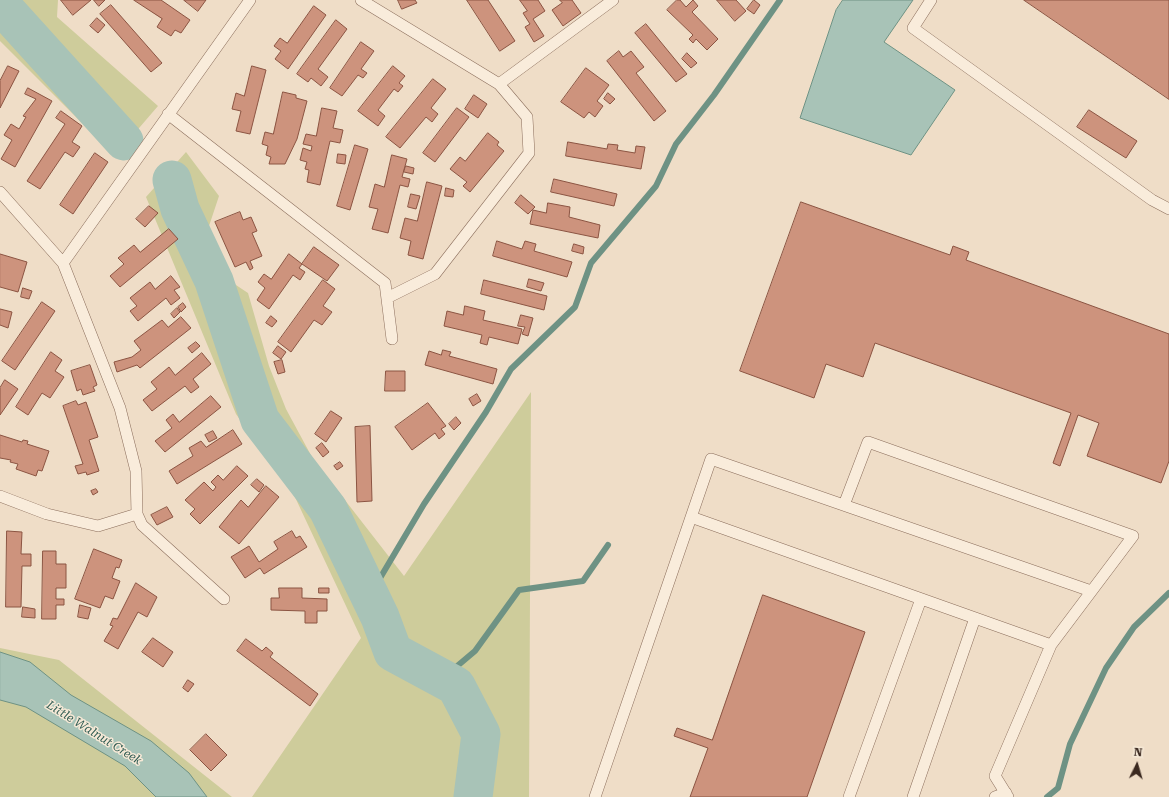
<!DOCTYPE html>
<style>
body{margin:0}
#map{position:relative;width:1169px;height:797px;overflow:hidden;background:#efddc7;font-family:"Roboto Serif",serif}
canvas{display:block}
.north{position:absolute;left:1117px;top:745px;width:40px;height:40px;-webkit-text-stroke:3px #f6e9d7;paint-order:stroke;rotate:5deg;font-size:11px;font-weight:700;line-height:16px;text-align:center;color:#3b2920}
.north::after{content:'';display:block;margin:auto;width:14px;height:18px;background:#3b2920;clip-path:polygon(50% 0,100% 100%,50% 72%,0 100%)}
</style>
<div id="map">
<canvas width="1169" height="797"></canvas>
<div class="north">N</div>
</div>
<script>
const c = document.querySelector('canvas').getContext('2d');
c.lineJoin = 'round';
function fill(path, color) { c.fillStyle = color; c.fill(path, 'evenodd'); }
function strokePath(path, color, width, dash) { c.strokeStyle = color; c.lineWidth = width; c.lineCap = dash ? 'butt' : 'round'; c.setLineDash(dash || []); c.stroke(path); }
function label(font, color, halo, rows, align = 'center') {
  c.font = font + ' "Roboto Serif",serif'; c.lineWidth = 3; c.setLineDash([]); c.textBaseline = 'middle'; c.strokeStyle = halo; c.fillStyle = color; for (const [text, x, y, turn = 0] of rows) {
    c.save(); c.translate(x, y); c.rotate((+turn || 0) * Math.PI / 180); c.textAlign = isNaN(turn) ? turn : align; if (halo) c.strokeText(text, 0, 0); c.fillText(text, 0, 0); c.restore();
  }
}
const green = new Path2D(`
 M0 0H58L57 17 158 106 115 156 0 41Z
 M186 152 219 196 208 229 233 283 248 293 269 366 286 409 313 459 404 576 531 392 529 797H252L361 638 294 495 236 414 146 197Z
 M0 648 59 660 232 797H0Z`);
const water = new Path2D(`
 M843 0H913L884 42 955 90 911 155 800 118 836 10Z
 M0 652 30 662 71 695 151 741 189 773 207 797H156L125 766 26 707 0 700Z`);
const stream = new Path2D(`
 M370 595 424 504 486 412 511 369 575 307 591 263 656 186 676 144 714 95 780 0
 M443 678 475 651 519 590 583 581 608 545
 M1047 797 1058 788 1070 744 1106 668 1134 627 1169 593`);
const river = new Path2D(`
 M0 4 124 141
 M172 180 180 209 214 281 260 420 328 509 380 617 393 652 456 686 481 734 473 797`);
const building = new Path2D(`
 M61 0H91L73 15Z
 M94 0H105L99 6Z
 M134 0H161L190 20 181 33 175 30 171 36 157 27 162 19Z
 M184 0H206L198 11Z
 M398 0H415L417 3 402 9Z
 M467 0H488L515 41 500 51Z
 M520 0H538L545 11 533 19 544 36 534 42 525 27 530 24 523 13 527 11Z
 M560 0H572L581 13 563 26 552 10 562 3Z
 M677 0H680L686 7 693 0 698 6 692 12 718 39 707 50 696 39 693 43 689 39 693 35 667 10Z
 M717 0H736L746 11 735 21Z
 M754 0 760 5 754 14 747 9Z
 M1024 0H1169V99Z
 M111 5 162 63 151 72 100 14Z
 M314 6 326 15 288 69 275 59 281 51 274 46 280 38 287 43Z
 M97 18 105 25 98 33 90 26Z
 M336 20 347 29 318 69 328 77 321 86 311 78 308 82 297 74Z
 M646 24 687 74 676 82 635 33Z
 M361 42 374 51 361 69 367 73 363 78 358 75 342 96 330 88Z
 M619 51 623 57 631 51 644 67 636 73 666 111 654 121 607 61Z
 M687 53 697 63 691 68 682 59Z
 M8 66 19 71 0 108V81Z
 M252 66 266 70 250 134 236 131 241 111 232 109 236 93 244 96Z
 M393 66 405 76 399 83 403 86 398 92 394 89 378 110 385 116 378 126 358 111Z
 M586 68 609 85 597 101 603 106 595 117 589 112 584 118 561 102Z
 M433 79 446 89 431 108 438 114 432 122 426 117 400 148 386 137Z
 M28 88 52 101 15 167 1 159 12 140 4 135 11 124 19 129 26 117 23 116 36 99 25 94Z
 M283 92 296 95V98L307 101 297 139 285 164H269L271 157 266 155 268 146 262 144 265 132 273 134Z
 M608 93 615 99 610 104 604 99Z
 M474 95 487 104 478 118 465 109Z
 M322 108 337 111 333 128 343 130 340 143 330 141 320 185 307 182 309 170 305 169 307 162 300 160 303 148 311 151 312 146 303 144 306 134 316 136Z
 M457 108 469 117 435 162 423 153Z
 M1089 110 1137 141 1126 158 1077 127Z
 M61 111 82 126 72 142 80 147 73 157 65 152 40 189 27 181 65 124 56 118Z
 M488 133 499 142 497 145 504 151 470 192 463 186 467 182 450 169 460 157 465 161Z
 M568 142 607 149 608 144 618 145 617 150 635 153 636 146 645 147 641 169 566 156Z
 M355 145 368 149 350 210 337 206Z
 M95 153 108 162 73 214 60 205Z
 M338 154 346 155 345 164 337 163Z
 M392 155 407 159 402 177 410 179 408 187 400 185 388 233 372 229 378 209 369 207 375 184 384 187Z
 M406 166 414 168 413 174 404 172Z
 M554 179 617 194 614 206 551 192Z
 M427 182 442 186 423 259 408 255 411 241 400 238 405 218 417 221Z
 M446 188 454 190 453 197 445 196Z
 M411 194 420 196 416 209 408 207Z
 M521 195 535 207 528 214 515 203Z
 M801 202 950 255 953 246 969 252 966 260 1169 334V461L1161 483 1087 456 1099 423 1078 415 1060 466 1053 463 1071 413 875 343 863 377 826 364 814 398 740 371Z
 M548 203 570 207 569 217 600 225 598 238 530 224 533 210 546 213Z
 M149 206 158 213 145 227 136 219Z
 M240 212 243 220 251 217 257 231 252 233 262 256 250 261 253 268 250 270 246 262 235 267 215 222Z
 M169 229 178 239 120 287 110 276 124 264 118 258 134 245 140 252Z
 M497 241 522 249 525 241 536 244 534 251 572 262 567 277 493 256Z
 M574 244 584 247 583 254 572 251Z
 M314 247 339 265 327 281 302 264Z
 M0 254 27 262 18 292 0 287Z
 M289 254 302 264 299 268 305 272 300 280 293 275 269 309 257 300 265 288 258 282 264 274 271 279Z
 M171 276 180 287 174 290 180 298 171 305 166 298 138 321 130 311 137 306 130 298 150 282 155 289Z
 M529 279 544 283 541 291 527 287Z
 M323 280 335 289 323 306 332 312 322 325 314 320 291 352 278 342Z
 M484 280 547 296 544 310 481 294Z
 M23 288 32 291 29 299 21 297Z
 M42 302 55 311 15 370 2 361Z
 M183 303 186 307 181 312 178 307Z
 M465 306 485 311 483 320 522 329 518 344 489 337 487 345 480 343 482 335 444 326 447 311 463 315Z
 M177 308 180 312 174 318 171 314Z
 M0 309 12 312 8 328 0 325Z
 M521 315 533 318 528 336 522 334 525 327 518 326Z
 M271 316 277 321 272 327 266 323Z
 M181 317 191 328 140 368 137 365 117 372 114 362 132 357 141 350 134 341 162 320 168 327Z
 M196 342 200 346 192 353 188 348Z
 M278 346 286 352 281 359 273 353Z
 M443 350 451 352 449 356 497 369 493 384 425 365 429 351 441 355Z
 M51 352 62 360 55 371 64 377 50 398 42 393 28 415 16 407Z
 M202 353 211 364 193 379 199 387 191 393 185 386 152 411 143 400 157 389 151 382 169 367 175 375Z
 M282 360 285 372 278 374 274 362Z
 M90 365 97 385 93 387 95 391 83 395 81 389 77 391 71 371Z
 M386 371H405V391H385Z
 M5 380 18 389 0 415V388Z
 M477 394 481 401 473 406 469 399Z
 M211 396 221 407 165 452 155 441 172 428 166 420 173 414 179 422Z
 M76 401 78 405 86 402 98 437 89 440 99 471 87 475 86 472 78 474 75 466 83 464 63 406Z
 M428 403 446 426 441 429 445 434 439 439 435 433 412 450 395 427Z
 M331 411 342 418 326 442 315 434Z
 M456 417 461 423 454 430 449 424Z
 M370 426 372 501 357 502 355 427Z
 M233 430 242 444 177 484 169 471 193 456 189 448 201 441 206 447Z
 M213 431 217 438 209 442 205 435Z
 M0 435 22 442 23 440 28 441 27 444 49 451 42 471 38 470 36 476 16 469 18 464 10 462 11 460 0 458Z
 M322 443 329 452 323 457 316 448Z
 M340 462 343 466 337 470 334 466Z
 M237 466 248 476 200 524 190 514 195 509 185 500 204 482 213 491 216 487 211 482 218 475 223 480Z
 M257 479 264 485 259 492 251 485Z
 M266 486 279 497 239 544 219 527 241 500 248 507Z
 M96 489 98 492 93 495 91 491Z
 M167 507 173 517 157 525 151 515Z
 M7 531 22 532 21 554H31V566H22L21 607H6Z
 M292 531 296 538 300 536 307 547 264 574 260 568 245 578 231 557 249 546 259 562 278 549 274 542Z
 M94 549 122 560 119 568 116 567 112 578 120 581 113 599 105 596 100 608 75 599Z
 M43 551H56V564H66V588H56V599H64V605H56V619H42Z
 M136 583 157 597 147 617 138 612 118 649 104 641 113 626 110 625 113 618 117 619Z
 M279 588H302V598L327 599V611H317V623H305V611L271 610V598H279Z
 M319 588H329V593H319Z
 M763 595 865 632 807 797H690L708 748 674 736 677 728 712 740Z
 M80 605 91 608 88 619 78 617Z
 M23 607 35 609V618L22 617Z
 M153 638 173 652 163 667 142 652Z
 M246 639 262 651 266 647 273 653 270 657 318 694 310 706 237 651Z
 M188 680 194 684 188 692 183 688Z
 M206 734 227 755 211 771 190 750Z`);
const lane = new Path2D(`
 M361 0 499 84 527 117 529 153 435 274 387 298
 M931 0 913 28 1152 200 1169 209
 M499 84 613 0
 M168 114 385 283 392 339
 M0 192 63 263 120 408 136 471 137 514 142 525 224 599
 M63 263 250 0
 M0 496 47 514 98 526 137 514
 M844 505 868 442 1133 536 1051 645 995 776 1008 797
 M691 517 1051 645
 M595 797 711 459 1091 591
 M849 797 921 599
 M913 797 975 618
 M995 797 1006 793`);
const waterNames = [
 ["Little Walnut Creek",94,733,32]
];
fill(green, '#cecc9b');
fill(water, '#a8c3b7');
strokePath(water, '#6e9284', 1);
strokePath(stream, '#6e9284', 6);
strokePath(river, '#a8c3b7', 39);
fill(building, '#cd937d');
strokePath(building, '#8b5442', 1);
strokePath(lane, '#8b6e5c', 12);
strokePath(lane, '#f9ecdb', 11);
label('italic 12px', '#2f5b52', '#f6e9d7', waterNames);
</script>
